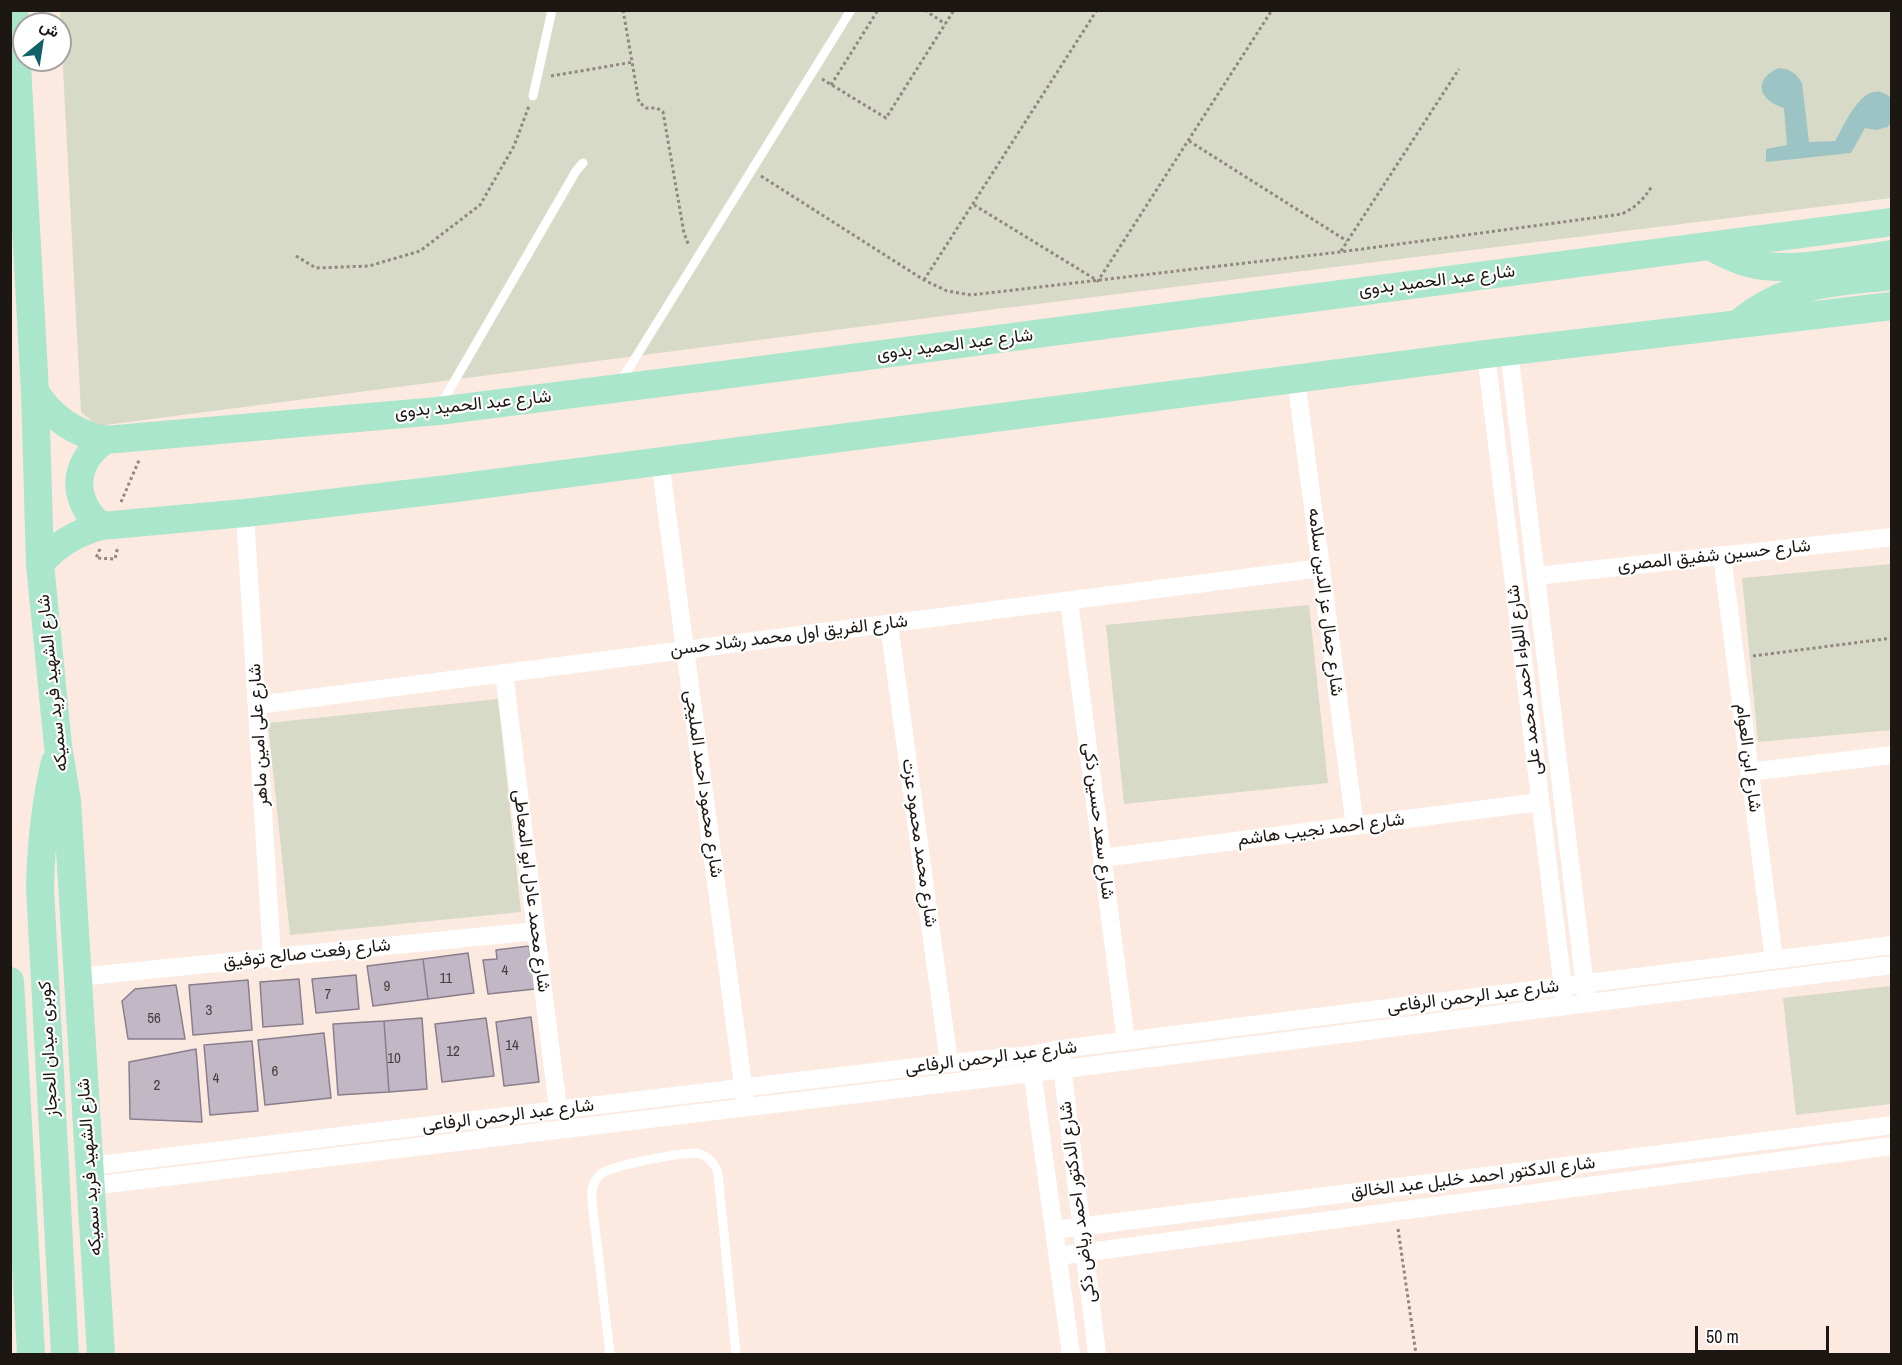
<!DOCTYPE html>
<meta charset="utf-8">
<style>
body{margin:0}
#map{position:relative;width:1902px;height:1365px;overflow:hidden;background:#fceae1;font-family:"Archivo Narrow",Vazirmatn,sans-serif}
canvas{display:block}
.frame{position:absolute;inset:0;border:12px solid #1d1714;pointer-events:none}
.north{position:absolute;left:12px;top:12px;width:60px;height:60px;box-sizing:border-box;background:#fff;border:2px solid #a5a2a1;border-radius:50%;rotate:30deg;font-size:16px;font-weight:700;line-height:24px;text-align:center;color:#1d1714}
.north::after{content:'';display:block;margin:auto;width:21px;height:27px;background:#116169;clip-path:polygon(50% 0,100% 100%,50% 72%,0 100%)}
.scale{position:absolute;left:1695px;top:1326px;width:134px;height:27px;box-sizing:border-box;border:3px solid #1d1714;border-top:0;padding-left:8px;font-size:18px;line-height:21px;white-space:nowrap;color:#1d1714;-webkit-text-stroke:4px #fff;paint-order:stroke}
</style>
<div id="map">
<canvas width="1902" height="1365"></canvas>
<div class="frame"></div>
<div class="north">ش</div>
<div class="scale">50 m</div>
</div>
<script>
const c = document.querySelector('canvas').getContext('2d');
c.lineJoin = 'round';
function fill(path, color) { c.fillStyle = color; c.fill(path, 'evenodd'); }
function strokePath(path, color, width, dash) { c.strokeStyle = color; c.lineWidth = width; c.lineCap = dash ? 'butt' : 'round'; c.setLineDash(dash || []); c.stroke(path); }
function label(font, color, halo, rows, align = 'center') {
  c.font = font + ' "Archivo Narrow",Vazirmatn,sans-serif'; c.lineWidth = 4.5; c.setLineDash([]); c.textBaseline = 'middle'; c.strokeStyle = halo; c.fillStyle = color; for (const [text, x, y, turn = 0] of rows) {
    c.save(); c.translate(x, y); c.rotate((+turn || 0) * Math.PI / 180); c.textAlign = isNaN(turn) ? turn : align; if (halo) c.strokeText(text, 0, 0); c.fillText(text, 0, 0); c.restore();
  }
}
const green = new Path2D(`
 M60 11H1891V198L989 310 98 426 81 412Z
 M1891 564V730L1758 742 1742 578Z
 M1309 605 1328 783 1124 804 1106 625Z
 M498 699 521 912 290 935 268 723Z
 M1891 986V1104L1796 1115 1783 998Z`);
const water = new Path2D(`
 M1779 68C1790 69 1796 73 1802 83L1809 142 1835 141C1846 123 1865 74 1891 98V122L1888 127 1876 130 1865 128 1851 153 1766 162V149L1787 145 1784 108C1760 101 1751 80 1779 68Z`);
const building = new Path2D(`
 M529 946 535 989 488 994 483 960 497 959 496 950Z
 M468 953 474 993 428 999 423 959Z
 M423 959 428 999 373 1006 367 966Z
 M356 975 359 1009 316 1013 312 979Z
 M299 979 303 1024 263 1027 260 982Z
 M248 980 252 1030 193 1035 189 985Z
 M176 985 185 1039H128L122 1001 135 989Z
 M531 1017 539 1082 504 1086 496 1022Z
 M422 1018 427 1089 389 1092 384 1021Z
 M486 1018 494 1076 442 1082 435 1024Z
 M384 1021 389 1092 338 1095 333 1024Z
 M324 1033 331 1098 265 1105 258 1040Z
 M252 1041 258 1111 210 1115 204 1045Z
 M196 1049 202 1122 130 1119 129 1062Z`);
const path = new Path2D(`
 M623 10 639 102 646 108H657L663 112 684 233 689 246
 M925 10 945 24
 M551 76 633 62
 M822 79 886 118 954 10
 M831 85 878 10
 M1189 141 1347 241
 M761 176 924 280 947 291 971 295 1340 252 1622 214C1636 207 1644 199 1652 186
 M974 205 1098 281 1272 10
 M1341 251 1459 69
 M296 256 316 268 369 266 420 251 480 205 514 146 529 106
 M924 280 1097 10
 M121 502 140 458
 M100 549 96 558 115 559 118 546
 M1753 656 1892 638
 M1398 1229 1416 1354`);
const service = new Path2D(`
 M533 96 552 10
 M621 381 851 10
 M440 406 576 171 583 163
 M610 1354 592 1202C591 1192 592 1182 600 1175 610 1165 681 1153 697 1153 709 1156 715 1163 718 1174L736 1354`);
const minor = new Path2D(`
 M1509 351 1586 995
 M1486 354 1564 996
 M1296 379 1355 826
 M660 461 745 1100
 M245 513 272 958
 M1722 555 1774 960
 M1536 576 1892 537
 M1069 601 1126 1041
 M889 624 949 1063
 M504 673 558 1109
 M257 705 1321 568
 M1749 772 1892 755
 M1102 858 1540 802
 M78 977 536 931
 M1061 1058 1097 1354
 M1031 1063 1071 1354
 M90 1166 949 1063 1030 1055 1060 1049 1892 945
 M91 1186 1032 1073 1892 965
 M1054 1230 1892 1125
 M1058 1256 1892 1146`);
const primary = new Path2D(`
 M14 10 35 392 40 564 58 746 67 801 101 1354
 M1709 246C1723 253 1737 261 1752 264 1792 273 1850 260 1892 254
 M1741 321C1792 282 1831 283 1892 276
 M35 392C52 418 74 433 105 440L438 411 707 377 1892 222
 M101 526C71 500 72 463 105 440
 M40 564C57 544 76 533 101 526L245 513 448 489 1486 354 1892 306
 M55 762C45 804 41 845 40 888L65 1354
 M10 981 31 1354`);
const numberNames = [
 ["4",505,971],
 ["11",446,979],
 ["9",387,987],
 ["7",328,995],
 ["3",209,1011],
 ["56",154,1019],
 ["14",512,1046],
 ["12",453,1052],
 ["10",394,1059],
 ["6",275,1072],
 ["4",216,1079],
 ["2",157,1086]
];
const streetNames = [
 ["شارع عبد الحميد بدوى",1437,281,-7],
 ["شارع عبد الحميد بدوى",955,345,-7],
 ["شارع عبد الحميد بدوى",473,405,-6],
 ["شارع حسين شفيق المصرى",1714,556,-6],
 ["شارع جمال عز الدين سلامه",1325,602,83],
 ["شارع الفريق اول محمد رشاد حسن",789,636,-7],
 ["شارع اللواء احمد محمد على",1525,680,-97],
 ["شارع الشهيد فريد سميكه",53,683,-96],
 ["شارع على امين ماهر",259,735,-93],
 ["شارع ابن العوام",1748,758,83],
 ["شارع محمود احمد المليجى",703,784,82],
 ["شارع سعد حسين ذكى",1098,821,83],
 ["شارع احمد نجيب هاشم",1321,830,-7],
 ["شارع محمد محمود عزت",919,843,82],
 ["شارع محمد عادل ابو المعاطى",531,891,83],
 ["شارع رفعت صالح توفيق",307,954,-6],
 ["شارع عبد الرحمن الرفاعى",1473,997,-7],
 ["كوبرى ميدان الحجاز",49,1049,-93],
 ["شارع عبد الرحمن الرفاعى",991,1058,-7],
 ["شارع عبد الرحمن الرفاعى",508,1116,-7],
 ["شارع الشهيد فريد سميكه",90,1167,-94],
 ["شارع الدكتور احمد خليل عبد الخالق",1473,1178,-7],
 ["شارع الدكتور احمد رياض ذكى",1078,1202,-97]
];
fill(green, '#d6dac6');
fill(water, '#9dc4c4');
fill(building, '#c2b7c5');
strokePath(building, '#887e8c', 1.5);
strokePath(path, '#928680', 3, [3, 3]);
strokePath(service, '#fff', 9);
strokePath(minor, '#fff', 18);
strokePath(primary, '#a9e6cb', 28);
label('15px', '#463f40', null, numberNames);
label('18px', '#1d1714', '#fff', streetNames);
</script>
